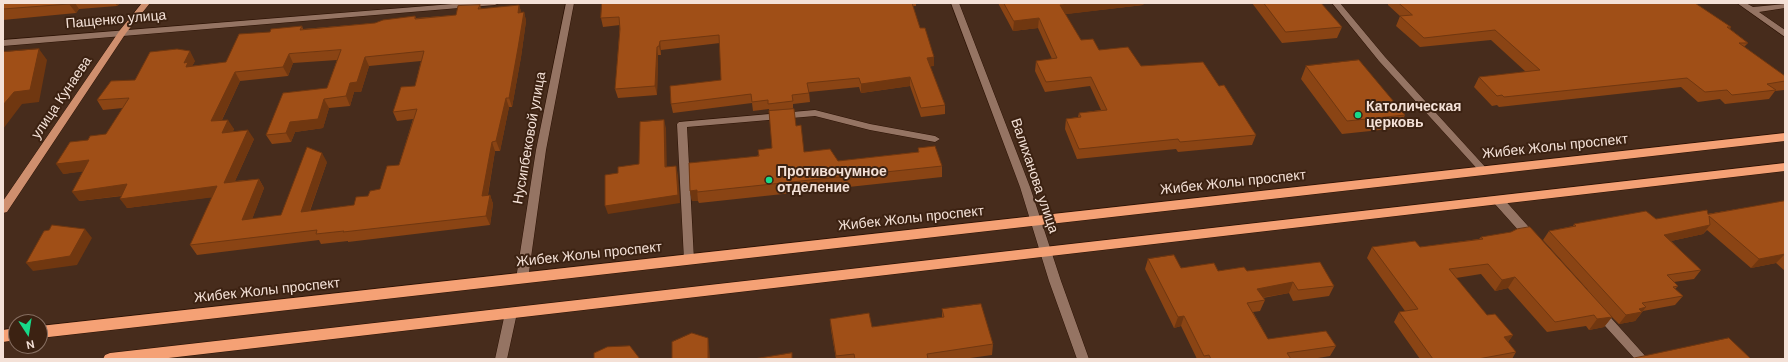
<!DOCTYPE html>
<meta charset="utf-8">
<style>
body{margin:0}
#map{position:relative;width:1788px;height:362px;overflow:hidden;background:#472c1c;font-family:"DM Sans",sans-serif}
canvas{display:block}
.frame{position:absolute;inset:0;border:4px solid #f4e1d7;pointer-events:none}
.north{position:absolute;left:8px;top:314px;width:40px;height:40px;box-sizing:border-box;background:#3c2212;border:1px solid #866e61;border-radius:50%;rotate:168deg;font-size:11px;font-weight:700;line-height:16px;text-align:center;color:#f4e1d7}
.north::after{content:'';display:block;margin:auto;width:14px;height:18px;background:#17d989;clip-path:polygon(50% 0,100% 100%,50% 72%,0 100%)}
</style>
<div id="map">
<canvas width="1788" height="362"></canvas>
<div class="frame"></div>
<div class="north">N</div>
</div>
<script>
const c = document.querySelector('canvas').getContext('2d');
c.lineJoin = 'round';
function strokePath(path, color, width, dash) { c.strokeStyle = color; c.lineWidth = width; c.lineCap = dash ? 'butt' : 'round'; c.setLineDash(dash || []); c.stroke(path); }
function fill(path, color) { c.fillStyle = color; c.fill(path, 'evenodd'); }
function label(font, color, halo, rows, align = 'center') {
  c.font = font + ' "DM Sans",sans-serif'; c.lineWidth = 4; c.setLineDash([]); c.textBaseline = 'middle'; c.strokeStyle = halo; c.fillStyle = color; for (const [text, x, y, turn = 0] of rows) {
    c.save(); c.translate(x, y); c.rotate((+turn || 0) * Math.PI / 180); c.textAlign = isNaN(turn) ? turn : align; if (halo) c.strokeText(text, 0, 0); c.fillText(text, 0, 0); c.restore();
  }
}
const minor = new Path2D(`
 M465 3H499L495 5 3 46V40Z
 M566 3H574L546 150 528 279 526 282H518L516 279 536 150Z
 M951 3H959L1030 187 1061 281 1089 359H1077L1049 281 1020 187Z
 M1332 3H1340L1385 57 1487 169 1489 171 1487 173H1481L1379 61Z
 M1737 3H1746L1753 7 1785 4V8L1759 12 1785 30V37Z
 M815 110 870 124 935 136 940 139 935 142 870 130 815 116 687 127 694 260 693 263H685L684 260 677 124 679 122Z
 M1498 196 1502 197 1536 235 1537 238 1536 241H1528L1494 203 1493 200Z
 M1599 308 1603 309 1648 359H1635L1595 315 1593 312 1595 309Z
 M511 309 515 310 517 313 507 359H495L505 313 507 310Z`);
const major = new Path2D(`
 M142 3H150L126 33 7 212 3 213V201L120 30Z`);
const highway = new Path2D(`
 M1785 133V141L40 338V326Z
 M1785 163V171L160 359H103L105 355 110 353Z
 M16 328V340L3 342V330Z`);
const wall = new Path2D(`
 M3 3H120L117 6 79 9 76 13 3 20Z
 M602 3H916V6H913L920 28 934 66H930L945 105V114L921 117 910 86 861 93 859 87 809 92 810 102 793 104V109L796 126 804 152 838 161 918 152V148L942 166V177L699 203 698 201H692L690 191 772 148 769 109 753 111 752 103 673 113 671 104 721 80 720 43 661 50V55H658L657 95 618 98 615 89 620 25 603 27 601 18Z
 M998 3H1144L1143 5 1065 14 1081 40 1099 50 1141 66 1219 86 1256 135 1252 145 1178 152 1176 149 1077 159 1065 129 1066 119 1078 117 1079 113 1101 110 1090 86 1045 92 1035 71 1036 61 1052 59 1038 28 1013 31Z
 M1252 3H1321L1342 27 1337 38 1282 43Z
 M1388 3H1455L1731 27 1730 29 1748 43 1744 47 1785 76V88L1784 90 1775 91 1769 99 1725 104 1720 99 1698 102 1681 87 1499 107 1497 105 1492 106 1474 87 1479 77 1526 72 1491 40 1420 47 1396 26 1400 16 1388 5Z
 M480 5 481 9 519 5 521 12H524L526 21 521 57 512 107H509L500 151H495L488 195H490L493 204 490 225 348 242V241L321 244 319 240 197 255 190 245 212 197 127 208 122 196 79 201 83 171 63 174 88 140 106 134 123 108 103 110 97 100 135 80 195 61 192 66 226 62 270 32 302 26 303 29 375 23 415 16 416 18 456 15ZM337 60 327 88 266 135 272 144 291 142 295 132 323 128 329 108 350 106 354 92H361L369 66 421 61 415 86 393 112 397 121 413 119 399 165 380 189 368 196 354 205 310 211 327 162 281 215 252 219 264 188 259 179 235 181 254 139 233 131 234 129 222 120 240 81 288 76 293 63Z
 M1306 66 1405 115 1399 128 1342 134 1301 79Z
 M1785 201V271L1776 263 1751 268 1707 230 1703 234 1671 241 1701 270 1694 279 1674 282 1678 286 1675 289 1683 296 1675 305 1643 311 1635 321 1619 324 1612 317 1604 327 1589 330 1586 326 1547 332 1508 288 1495 291 1481 274 1456 278 1487 315 1513 335 1508 342 1516 352 1512 359H1420L1394 322 1399 312 1405 311 1367 258 1372 247H1420L1479 239 1481 237 1588 290 1543 240 1549 231 1573 226 1574 224 1656 219 1708 214Z
 M1148 259 1181 268 1218 271 1334 286 1329 296 1293 301 1289 293 1263 298 1265 300 1260 311 1253 312 1268 339 1336 346 1330 356 1312 359H1197L1181 326 1174 328 1145 269Z
 M942 309 993 344 992 355 963 359H836L831 330 830 319 872 327 942 317Z`);
const shadedWall = new Path2D(`
 M70 3H75L79 9 76 13 69 4Z
 M115 3H120L117 6Z
 M1080 3H1144L1143 5 1059 15 1060 5Z
 M519 5 522 14 518 13Z
 M524 12 526 21 521 57 512 107 509 98Z
 M1039 18 1038 28 1013 31 1014 21Z
 M660 41 661 50V55L659 46Z
 M657 47 658 55 657 95 655 86Z
 M39 49 47 60 39 102 22 104 3 129V105Z
 M190 51 195 61 191 68V76L184 63Z
 M289 54 293 63 288 76 283 67Z
 M365 57 369 66 361 92H354L350 106 346 96 350 83Z
 M934 57V66L927 67V58Z
 M235 72 240 81 217 130 211 121Z
 M910 77V86L861 93V84Z
 M506 98 509 107 500 151 496 141Z
 M324 99 329 108 323 128 295 132 291 142 286 133 290 122Z
 M228 120 234 129 227 142 222 133Z
 M664 120 666 128 667 176 665 167Z
 M248 130 254 139 230 192 224 183Z
 M492 142 495 151 486 205 482 196Z
 M322 153 327 162 306 221 301 212Z
 M89 160 96 170 63 174 56 164Z
 M676 166 678 175 680 203 608 214 605 206Z
 M259 179 264 188 248 230 242 220Z
 M127 184 134 194 79 201 72 192Z
 M217 186 223 196 127 208 120 199Z
 M697 190 698 201H692L690 191Z
 M490 195 493 204 490 225 486 216Z
 M1710 225 1703 234 1657 244 1664 235Z
 M85 229 92 238 77 265 33 271 26 263Z
 M1785 254 1776 263 1751 268 1759 259Z
 M1515 277 1508 288 1495 291 1502 280Z
 M1293 282 1289 293 1253 299 1257 289Z
 M1646 307 1635 321 1619 324 1626 315 1639 309Z
 M1184 316 1181 326 1174 328 1178 317Z
 M1612 317 1604 327 1589 330 1597 319Z
 M1513 335 1505 346 1504 337Z
 M708 338 709 346 710 359H708Z`);
const building = new Path2D(`
 M3 3H70L69 4 3 9Z
 M602 3H912L920 28H925L934 57 927 58 945 105 921 108 910 77 861 84 859 78 807 83 809 93 792 95 793 101 768 104V100L752 102 751 94 671 104 670 86 721 80 719 35 660 41 659 46 657 47 655 86 615 89 620 29 619 17 601 18Z
 M1004 3H1080L1060 5 1081 40 1093 39 1099 50 1128 47 1141 66 1203 62 1219 86 1224 85 1256 135 1180 142 1178 139 1079 149 1066 119 1081 117 1079 113 1107 110 1091 77 1046 82 1036 61 1057 58 1039 18 1014 21Z
 M1264 3H1321L1342 27 1286 32Z
 M1399 3H1695L1731 27H1727L1748 43H1739L1785 76V81L1767 84 1776 90 1732 95 1727 90 1705 92 1687 78 1504 97 1502 95 1497 96 1479 77 1540 70 1495 30 1424 38 1400 16 1412 15Z
 M480 5 478 9 519 5 518 13 524 12 518 48 509 98H506L496 141 492 142 482 196 490 195 486 216 343 232 344 231 316 234 317 230 190 245 217 186 120 199 127 184 72 192 89 160 56 164 70 142 88 140 90 136 106 134 129 98 97 100 111 81 135 80 150 52 177 49 190 51 184 63 188 62 186 67 226 62 239 34 270 32 271 29 302 26 300 30 375 23 383 20 415 16V19L456 15 458 6ZM341 50 327 88 283 93 266 135 286 133 290 122 318 119 324 99 346 96 350 83 357 82 365 57 424 51 415 86 401 87 393 112 417 109 399 165 387 166 380 189 370 191 368 196 356 197 354 205 301 212 322 153 307 147 281 215 242 220 259 179 224 183 248 130 222 133 228 120 211 121 235 72 283 67 289 54Z
 M39 49 30 90 14 92 3 105V52Z
 M1359 60 1405 115 1347 121 1306 66Z
 M794 109 796 126 801 125 804 152 830 149 838 161 919 152 918 148 935 146 942 166 697 192V190L690 191 689 163 759 156 758 150 772 148 769 111Z
 M664 120 665 167 676 166 678 195 605 206V175L618 173V167L639 164 640 122Z
 M1785 201V254L1759 259 1709 216 1710 225 1664 235 1701 270 1667 275 1678 286 1673 287 1683 296 1642 303 1646 307 1639 309 1642 312 1626 315 1549 231 1576 226 1574 224 1646 211 1656 219 1707 210 1708 214Z
 M52 225 85 229 70 256 26 263 44 231 49 230Z
 M1530 227 1612 317 1597 319 1594 315 1555 322 1515 277 1502 280 1488 264 1449 269 1487 315 1495 314 1513 335 1504 337 1516 352 1478 359H1433L1399 312 1418 309 1372 247 1415 241 1420 247 1483 239 1481 237 1511 232 1517 229Z
 M1174 255 1181 268 1214 263 1218 271 1244 267 1247 271 1320 262 1334 286 1298 290 1293 282 1257 289 1265 300 1247 303 1268 339 1326 331 1336 346 1287 353 1291 359H1211L1209 355 1204 356 1184 316 1178 317 1148 259Z
 M981 304 993 344 927 354 928 359H855L854 354 836 356 830 319 869 313 872 327 944 317 942 309Z
 M692 333 708 338V359H672V342Z
 M1729 338 1751 359H1630Z
 M630 346 640 359H594V353L607 347Z
 M792 353V359H754Z`);
const markers = [
 [1358,115,4,"#17d989"],
 [769,180,4,"#17d989"]
];
const streetNames = [
 ["Пащенко улица",116,20,-5],
 ["улица Кунаева",62,98,-56],
 ["Нусипбековой улица",530,138,-80],
 ["Жибек Жолы проспект",1555,147,-6],
 ["Валиханова улица",1034,176,71],
 ["Жибек Жолы проспект",1233,183,-6],
 ["Жибек Жолы проспект",911,219,-6],
 ["Жибек Жолы проспект",589,255,-6],
 ["Жибек Жолы проспект",267,291,-6]
];
const poiNames = [
 ["Католическая",1366,107],
 ["церковь",1366,123],
 ["Противочумное",777,172],
 ["отделение",777,188]
];
strokePath(minor, '#2d1305', 1);
strokePath(major, '#2d1305', 1);
strokePath(highway, '#2d1305', 1);
fill(minor, '#957463');
fill(major, '#cf8f6e');
fill(highway, '#f5a175');
fill(wall, '#8a4414');
fill(shadedWall, '#703710');
fill(building, '#a04f17');
strokePath(building, '#703710', 1);
for (const [x, y, r, color] of markers) { const dot = new Path2D(); dot.arc(x, y, r, 0, 2 * Math.PI); c.fillStyle = color; c.fill(dot); strokePath(dot, '#3c2212', 1.5); }
label('14px', '#f4e1d7', '#3c2212', streetNames);
label('bold 14px', '#f4e1d7', '#3c2212', poiNames, 'left');
</script>
